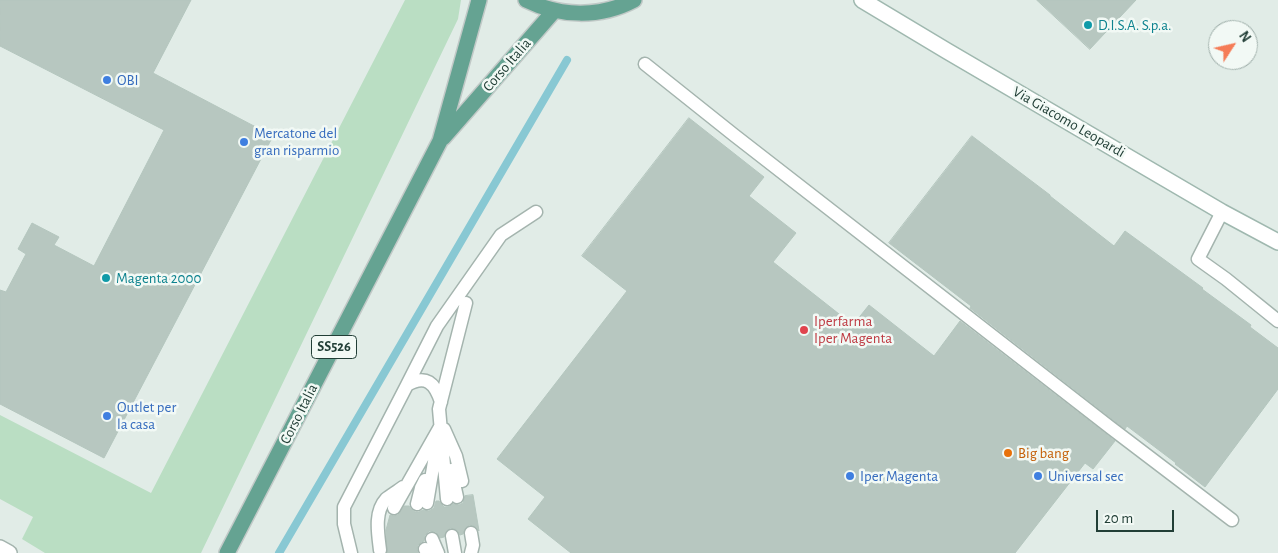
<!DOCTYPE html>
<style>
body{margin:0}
#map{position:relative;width:1278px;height:553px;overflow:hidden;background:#e1ece7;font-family:"Alegreya Sans",sans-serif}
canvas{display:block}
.north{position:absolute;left:1208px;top:20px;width:50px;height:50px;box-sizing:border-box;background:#f2f9f5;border:1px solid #9eaea9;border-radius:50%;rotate:55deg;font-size:14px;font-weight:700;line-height:20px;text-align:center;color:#213e36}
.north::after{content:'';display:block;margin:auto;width:18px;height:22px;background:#f57c57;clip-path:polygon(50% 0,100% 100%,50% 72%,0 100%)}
.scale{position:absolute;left:1096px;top:510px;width:78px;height:22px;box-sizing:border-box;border:2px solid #213e36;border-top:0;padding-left:6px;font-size:15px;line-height:18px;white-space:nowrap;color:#213e36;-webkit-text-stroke:4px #f2f9f5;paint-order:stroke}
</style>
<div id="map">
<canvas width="1278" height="553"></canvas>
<div class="north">N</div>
<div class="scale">20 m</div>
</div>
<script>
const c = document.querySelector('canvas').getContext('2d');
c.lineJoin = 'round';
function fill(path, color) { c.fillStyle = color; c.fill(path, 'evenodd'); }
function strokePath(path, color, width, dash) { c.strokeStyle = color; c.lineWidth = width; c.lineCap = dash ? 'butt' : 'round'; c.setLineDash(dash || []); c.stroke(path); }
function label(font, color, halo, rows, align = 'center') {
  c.font = font + ' "Alegreya Sans",sans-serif'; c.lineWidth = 5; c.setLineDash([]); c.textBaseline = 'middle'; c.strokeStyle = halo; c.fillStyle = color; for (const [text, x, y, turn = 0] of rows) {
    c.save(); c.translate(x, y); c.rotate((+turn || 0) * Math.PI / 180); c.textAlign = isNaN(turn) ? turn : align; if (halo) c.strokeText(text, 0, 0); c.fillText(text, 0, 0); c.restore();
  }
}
const green = new Path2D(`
 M405 0H461L458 19 201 553H45L22 539 33 517 0 499V415L151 493Z`);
const stream = new Path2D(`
 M279 553 567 60`);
const building = new Path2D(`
 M0 0H191L153 73 273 136 104 458 0 404V290L6 292 26 254 18 249 32 223 59 237 54 245 94 266 164 130 0 46Z
 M1037 0H1136L1090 49Z
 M689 118 764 177 749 196 796 233 773 262 853 325 869 305 934 356 960 321 1115 441 1093 469 1085 463 1015 553H571L528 519 545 497 497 459 627 291 582 256Z
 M972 136 1050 195V196L1114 246 1125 231 1203 288 1202 289 1251 325 1250 327 1278 348V389L1205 487 1175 464 1176 463 1127 426 1125 429 1116 422 970 308 971 306 889 243Z
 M473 495 479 531 474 526 469 525 464 530 463 534 460 535 458 531 455 529 450 528 445 533 444 537 440 538 436 532 429 531 425 535 424 541 421 542 418 545 417 549 418 553H387L386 530 390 515 394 516 398 515 404 506H409L411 509 415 512H419L423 510 429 511 434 508 436 501H439L441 504 444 507H448L453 504 459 505 463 503 465 496Z`);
const lane = new Path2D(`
 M645 64 734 135 1111 428 1232 520
 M1222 212 1198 259 1226 279 1278 321
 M441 402C435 383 426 374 407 385L437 326 501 235 536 212
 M444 429 456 456 462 481
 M451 470 457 497
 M447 499 439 409 466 303
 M427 503 437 444
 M417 504 421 488 425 480
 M394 508 440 427
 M452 536 455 553
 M432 539 438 553
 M425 549 427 553
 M380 550C378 533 374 512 386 499 391 495 398 491 403 487
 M351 553 344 524V507L407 385
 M471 553 473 545 471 533`);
const street = new Path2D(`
 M0 548 9 553`);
const secondary = new Path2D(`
 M862 0 947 51 1222 212 1278 242`);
const primary = new Path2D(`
 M526 0C560 17 600 18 634 0
 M443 138 554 11
 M227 553 440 141 479 0`);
const markers = [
 [1088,25,5,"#0f9aa8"],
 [107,80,5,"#3f7fe0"],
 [244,142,5,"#3f7fe0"],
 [106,278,5,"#0f9aa8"],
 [804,330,5,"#e0444e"],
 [107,416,5,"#3f7fe0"],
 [1008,453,5,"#e8710a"],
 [850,476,5,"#3f7fe0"],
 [1038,476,5,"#3f7fe0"]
];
const shields = [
 [334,347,45]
];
const shieldNames = [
 ["SS526",334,347]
];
const cultureNames = [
 ["D.I.S.A. S.p.a.",1098,25],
 ["Magenta 2000",116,278]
];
const streetNames = [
 ["Corso Italia",507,65,-49],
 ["Via Giacomo Leopardi",1069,122,30],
 ["Corso Italia",299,414,-63]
];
const shopNames = [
 ["OBI",117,80],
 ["Mercatone del",254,133],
 ["gran risparmio",254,150],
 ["Outlet per",117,407],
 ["la casa",117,424],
 ["Iper Magenta",860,476],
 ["Universal sec",1048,476]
];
const healthNames = [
 ["Iperfarma",814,321],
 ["Iper Magenta",814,338]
];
const foodNames = [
 ["Big bang",1018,453]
];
fill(green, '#badec3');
strokePath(stream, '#88c8d3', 8);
fill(building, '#b7c7c0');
strokePath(building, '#b4c6be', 1);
strokePath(lane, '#a4b4ae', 15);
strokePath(street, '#a4b4ae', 18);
strokePath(secondary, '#9fb8af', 18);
strokePath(primary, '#c1c9c7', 18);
strokePath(lane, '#fff', 12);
strokePath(street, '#fff', 15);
strokePath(secondary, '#fff', 15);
strokePath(primary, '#65a392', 15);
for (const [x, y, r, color] of markers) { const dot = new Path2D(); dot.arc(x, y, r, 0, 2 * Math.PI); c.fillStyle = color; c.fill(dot); strokePath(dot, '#f2f9f5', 2); }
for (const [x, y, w] of shields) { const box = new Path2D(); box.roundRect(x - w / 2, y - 11.5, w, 23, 4); c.fillStyle = '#f2f9f5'; c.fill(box); strokePath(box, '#213e36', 1); }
label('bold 14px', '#213e36', null, shieldNames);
label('15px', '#0d838f', '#f2f9f5', cultureNames, 'left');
label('15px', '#213e36', '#f2f9f5', streetNames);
label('15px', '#366cbe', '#f2f9f5', shopNames, 'left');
label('15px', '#be3a42', '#f2f9f5', healthNames, 'left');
label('15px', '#c56008', '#f2f9f5', foodNames, 'left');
</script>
